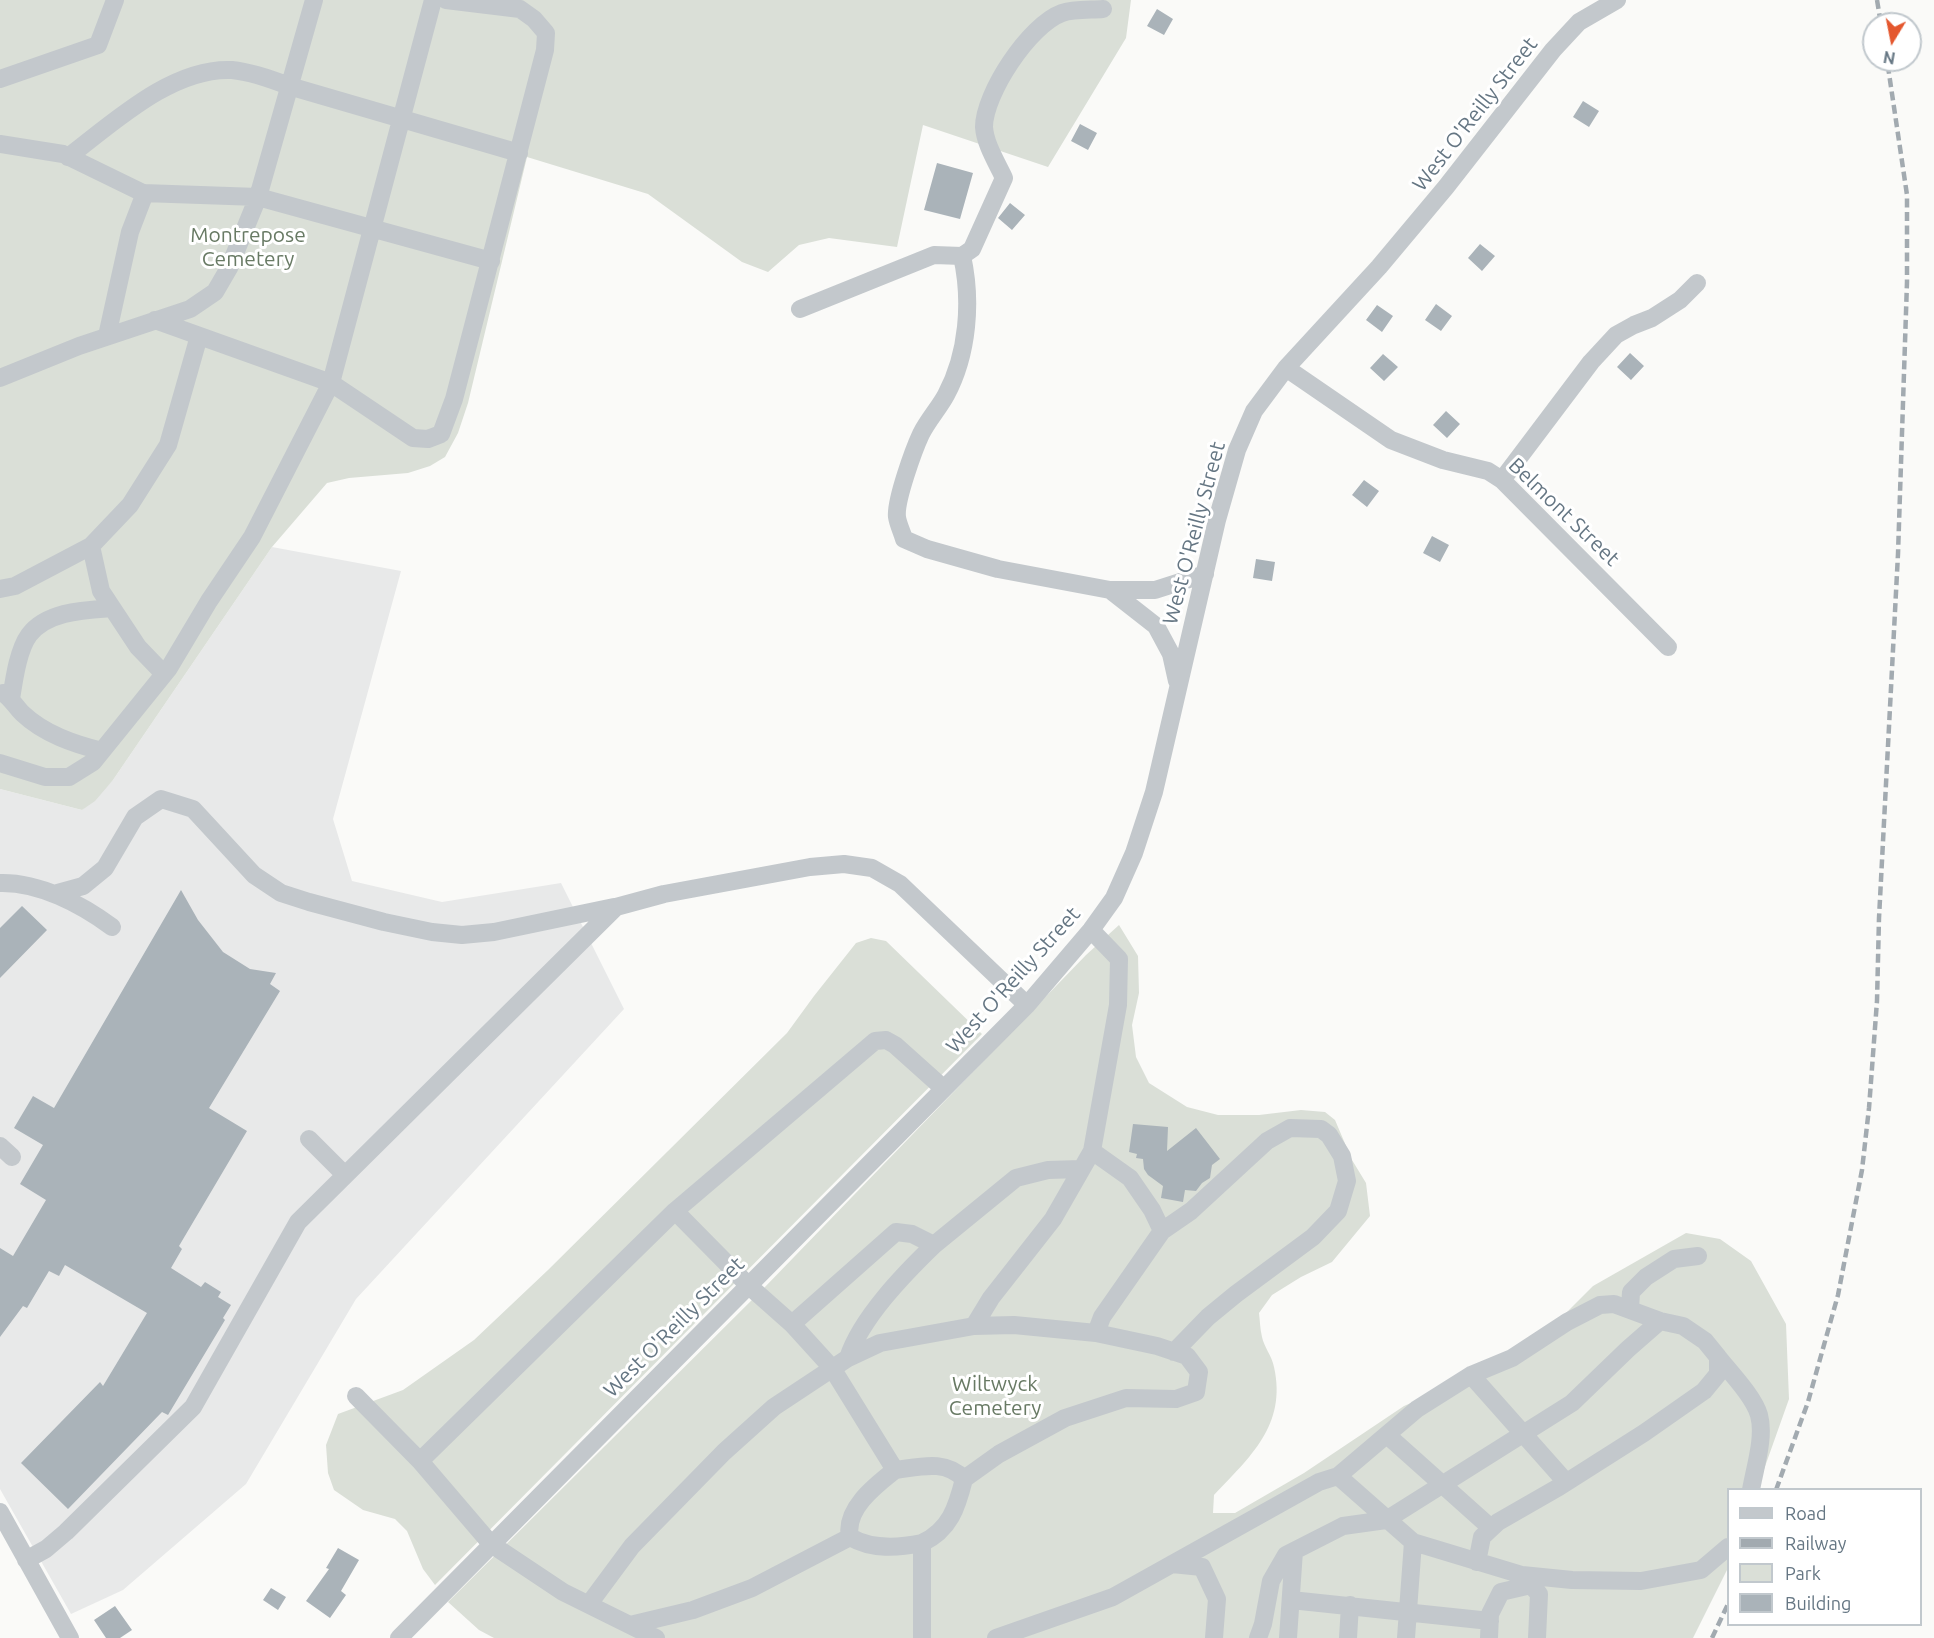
<!DOCTYPE html>
<style>
body{margin:0}
#map{position:relative;width:1934px;height:1638px;overflow:hidden;background:#fafaf8;font-family:Ubuntu,sans-serif}
canvas{display:block}
.legend{position:absolute;left:1727px;top:1488px;width:195px;height:138px;box-sizing:border-box;background:#fff;border:2px solid #c1c8cd;margin:0;padding:8px 10px;list-style:none;font-size:18px;color:#657683}
.legend li{display:flex;align-items:center;gap:12px;height:30px}
.legend b{width:30px;border:2px solid #c1c8cd}
.north{position:absolute;left:1862px;top:12px;width:60px;height:60px;box-sizing:border-box;background:#fff;border:2px solid #c1c8cd;border-radius:50%;rotate:190deg;font-size:16px;font-weight:700;line-height:24px;text-align:center;color:#657683}
.north::after{content:'';display:block;margin:auto;width:21px;height:27px;background:#e4572e;clip-path:polygon(50% 0,100% 100%,50% 72%,0 100%)}
</style>
<div id="map">
<canvas width="1934" height="1638"></canvas>
<ul class="legend">
<li><b style="height:8px;background:#c3c8cc"></b>Road</li>
<li><b style="height:8px;background:#a2aab0"></b>Railway</li>
<li><b style="height:16px;background:#dadfd7"></b>Park</li>
<li><b style="height:16px;background:#aab3b9"></b>Building</li>
</ul>
<div class="north">N</div>
</div>
<script>
const c = document.querySelector('canvas').getContext('2d');
c.lineJoin = 'round';
function fill(path, color) { c.fillStyle = color; c.fill(path, 'evenodd'); }
function strokePath(path, color, width, dash) { c.strokeStyle = color; c.lineWidth = width; c.lineCap = dash ? 'butt' : 'round'; c.setLineDash(dash || []); c.stroke(path); }
function label(font, color, halo, rows, align = 'center') {
  c.font = font + ' Ubuntu,sans-serif'; c.lineWidth = 6; c.setLineDash([]); c.textBaseline = 'middle'; c.strokeStyle = halo; c.fillStyle = color; for (const [text, x, y, turn = 0] of rows) {
    c.save(); c.translate(x, y); c.rotate((+turn || 0) * Math.PI / 180); c.textAlign = isNaN(turn) ? turn : align; if (halo) c.strokeText(text, 0, 0); c.fillText(text, 0, 0); c.restore();
  }
}
const built = new Path2D(`
 M272 547 401 571 333 819 352 881 442 902 561 883 624 1009 356 1299 246 1484 123 1590 71 1614 0 1489V789L82 810 113 780Z`);
const green = new Path2D(`
 M0 0H1131L1126 38 1048 167 923 125 897 247 829 238 799 245 768 272 742 262 648 194 527 157 468 403 458 433 445 457 430 466 408 473 349 478 327 483 272 547 113 780 95 801 82 810 0 789Z
 M1119 925 1138 956 1139 993 1132 1025 1136 1057 1149 1083 1187 1107 1218 1115H1259L1301 1110 1325 1112 1335 1120 1352 1160 1366 1183 1370 1216 1332 1262 1301 1277 1272 1295 1259 1313C1260 1321 1260 1329 1262 1337 1264 1347 1272 1356 1274 1367 1287 1425 1250 1457 1214 1495L1213 1513H1235L1304 1473 1404 1406 1436 1392 1551 1328 1593 1286 1686 1233 1720 1239 1751 1261 1786 1324 1789 1399 1757 1489 1728 1490V1568L1693 1638H494L479 1630 448 1602 764 1288 1086 955Z
 M871 938 886 941 982 1034 435 1585 423 1569 407 1531 395 1519 363 1510 334 1490 328 1473 326 1445 338 1414 403 1390 474 1340 548 1270 787 1033 814 996 856 943Z`);
const building = new Path2D(`
 M1157 9 1173 19 1164 35 1147 26Z
 M1583 101 1599 111 1589 127 1573 117Z
 M1080 124 1097 133 1088 150 1071 141Z
 M937 163 973 173 960 219 924 210Z
 M1010 203 1025 215 1012 230 998 218Z
 M1480 244 1495 256 1482 271 1468 258Z
 M1436 304 1452 316 1441 331 1425 320Z
 M1377 305 1393 316 1382 332 1366 320Z
 M1630 353 1644 366 1631 380 1617 367Z
 M1383 354 1398 367 1384 381 1370 368Z
 M1446 411 1460 424 1447 438 1433 425Z
 M1364 480 1379 491 1367 507 1352 495Z
 M1432 536 1449 545 1440 562 1423 553Z
 M1256 559 1275 562 1272 581 1253 578Z
 M181 890 198 920 223 952 250 969 276 973 270 984 280 991 209 1108 247 1131 179 1246 182 1249 171 1268 201 1287 205 1282 221 1292 218 1297 231 1305 223 1318 225 1320 168 1415 162 1412 68 1509 21 1463 100 1382 103 1386 147 1313 65 1265 59 1276 49 1271 27 1308 23 1306 0 1337V1248L13 1256 46 1200 20 1184 43 1145 14 1128 33 1096 54 1108Z
 M22 906 47 930 0 978V928Z
 M1133 1124 1168 1127 1167 1151 1196 1128 1220 1159 1212 1165 1210 1178 1202 1183 1196 1191 1185 1190 1183 1202 1161 1198 1163 1186 1148 1175 1144 1169 1143 1159 1136 1158 1137 1154 1129 1152Z
 M338 1548 359 1560 341 1591 346 1595 330 1618 306 1601 329 1569 326 1568Z
 M271 1588 286 1597 278 1610 263 1600Z
 M115 1606 132 1630 120 1638H106L94 1620Z`);
const minor = new Path2D(`
 M0 79 98 45 115 0
 M0 144 63 154 143 193 258 197 491 261
 M68 157C113 123 172 67 232 70 252 72 271 79 289 86L519 153
 M962 256 972 249 1004 178C997 163 985 144 984 127 984 94 1029 25 1062 13 1073 9 1090 10 1103 9
 M800 309 934 255 962 256C972 301 968 354 946 395 939 408 928 420 921 434 914 449 895 501 897 517 898 524 902 532 904 539L927 549 998 569 1110 590H1155L1205 574
 M155 320 331 383 413 438 428 439 441 434 454 399 545 50 546 33 534 19 520 9 446 0
 M107 336 130 232 145 193
 M1286 368 1391 440 1443 460 1488 471 1502 480 1668 647
 M0 378 79 346 190 309 215 292 229 268 258 197 314 0
 M1502 480 1591 362 1616 335 1634 325 1652 318 1680 300 1697 283
 M91 546 101 591 138 647 164 674
 M0 589 15 586 91 546 130 505 168 445 199 336
 M1110 590 1156 626 1171 654 1177 681
 M3 693C11 698 15 706 22 713 44 734 74 744 102 751
 M11 699C14 680 18 650 29 635 47 611 85 610 112 608
 M0 763 45 777H69L93 762 169 668 209 601 252 537 331 383 433 0
 M0 883C39 882 81 904 112 927
 M54 894 83 886 105 868 135 817 161 799 193 809 254 875 281 893 309 902 384 922 432 932 462 935 494 932 614 907
 M309 1139 345 1175
 M0 1146 12 1157
 M1092 1151 1130 1178 1152 1210 1162 1231
 M1630 1309 1631 1292 1646 1277 1674 1259 1698 1256
 M792 1324 896 1232 912 1234 934 1245 1016 1178 1048 1170 1081 1169
 M974 1326 991 1298 1053 1219 1092 1151 1118 1005 1119 959 1091 930
 M1096 1333 1102 1317 1162 1231 1191 1211 1267 1141 1290 1128 1321 1129 1329 1135 1342 1156 1347 1181 1338 1211 1313 1237 1236 1294 1208 1317 1174 1352
 M1718 1357C1730 1372 1754 1397 1759 1415 1765 1437 1755 1467 1751 1490
 M848 1358C861 1318 904 1274 934 1245
 M1471 1375 1566 1482
 M356 1396 420 1461
 M1387 1435 1491 1528
 M1338 1476 1417 1409 1471 1375 1512 1358 1567 1322 1600 1305 1614 1304 1660 1321 1683 1326 1705 1341 1718 1357V1374L1704 1391 1644 1433 1559 1487 1498 1522 1482 1537 1477 1562
 M0 1512 70 1638
 M850 1537C872 1550 898 1548 922 1543
 M26 1560 46 1549 66 1532 193 1407 298 1222 616 907 664 894 810 867 844 864 872 868 900 884 1027 1005
 M1172 1564 1202 1567 1217 1599 1214 1638
 M1522 1575 1572 1580 1641 1581 1701 1570 1728 1547
 M1291 1600 1490 1621
 M589 1604 632 1546 724 1452 774 1407 848 1358 880 1343 974 1326 1014 1325 1096 1333 1157 1346 1187 1356 1199 1372 1196 1392 1176 1399 1126 1398 1065 1418 999 1454 964 1479C945 1459 920 1467 895 1470L832 1368 792 1324 748 1285 675 1211
 M630 1625 693 1610 752 1588 850 1537C844 1509 876 1485 895 1470
 M399 1638 1027 1005 1091 930 1114 898 1134 853 1154 792 1217 520 1237 450 1254 411 1286 368 1379 267 1446 187 1553 50 1579 22 1617 0
 M656 1638 563 1592 491 1544 420 1461 675 1211 875 1041 886 1040 895 1045 943 1088
 M922 1638V1543C950 1530 957 1507 964 1479
 M996 1638 1113 1597 1319 1482 1338 1476 1413 1542 1522 1575 1539 1594 1537 1638
 M1258 1638 1263 1624 1271 1581 1286 1555 1343 1526 1386 1520 1572 1403 1628 1349 1660 1321
 M1288 1638 1294 1551
 M1348 1638 1350 1605
 M1406 1638 1413 1542
 M1489 1638 1490 1614 1501 1592 1531 1585`);
const rail = new Path2D(`
 M1877 0 1881 24
 M1776 1490 1808 1402 1838 1295 1862 1170 1869 1108 1877 1001 1879 918 1898 554 1907 282V195L1887 60
 M1712 1638 1728 1604`);
const streetNames = [
 ["West O'Reilly Street",1475,114,-52],
 ["Belmont Street",1564,512,44],
 ["West O'Reilly Street",1194,533,-75],
 ["West O'Reilly Street",1013,980,-48],
 ["West O'Reilly Street",674,1327,-45]
];
const parkNames = [
 ["Montrepose",248,235],
 ["Cemetery",248,259],
 ["Wiltwyck",995,1384],
 ["Cemetery",995,1408]
];
fill(built, '#e8e9e9');
fill(green, '#dadfd7');
fill(building, '#aab3b9');
strokePath(minor, '#c3c8cc', 18);
strokePath(rail, '#a2aab0', 4.5, [9, 4.5]);
label('21px', '#657683', '#fff', streetNames);
label('21px', '#687a64', '#fff', parkNames);
</script>
